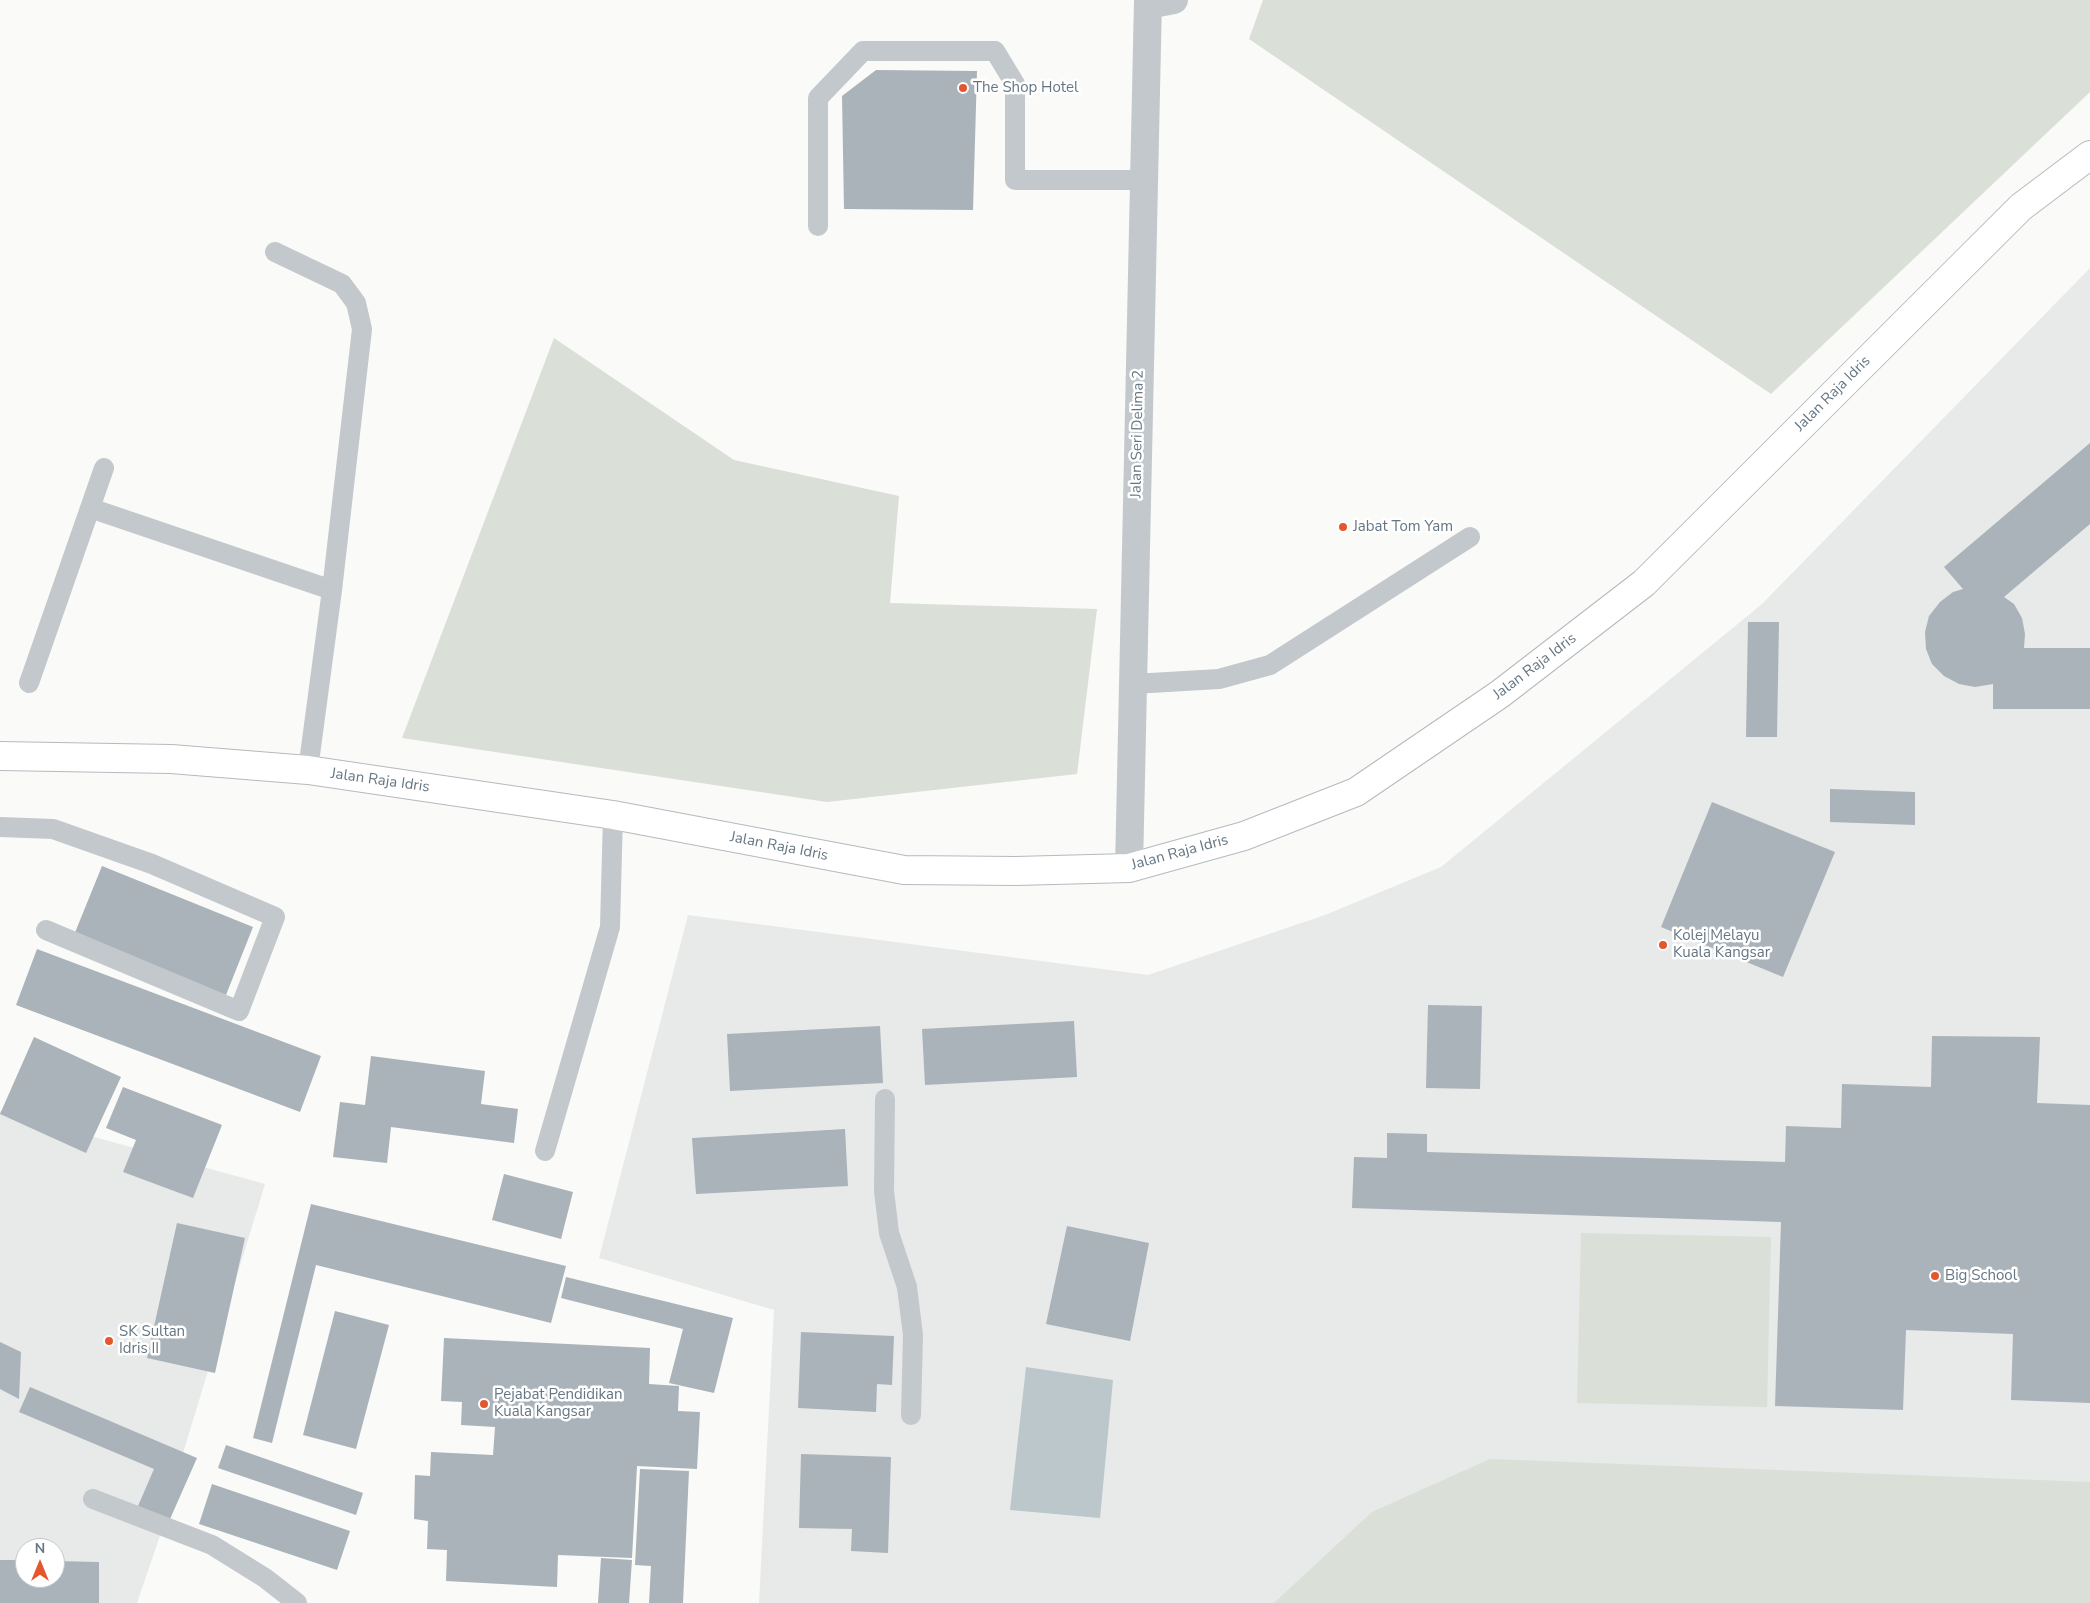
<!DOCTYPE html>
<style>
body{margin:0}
#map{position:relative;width:2090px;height:1603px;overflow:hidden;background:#fafaf8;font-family:"Nunito Sans",sans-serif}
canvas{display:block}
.north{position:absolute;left:15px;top:1538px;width:50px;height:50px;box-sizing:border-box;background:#fff;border:1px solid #c1c8cd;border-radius:50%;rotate:0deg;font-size:14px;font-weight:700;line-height:20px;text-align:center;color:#657683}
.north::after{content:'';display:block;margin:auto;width:18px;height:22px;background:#e4572e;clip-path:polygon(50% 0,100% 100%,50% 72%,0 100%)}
</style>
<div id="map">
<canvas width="2090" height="1603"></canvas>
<div class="north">N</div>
</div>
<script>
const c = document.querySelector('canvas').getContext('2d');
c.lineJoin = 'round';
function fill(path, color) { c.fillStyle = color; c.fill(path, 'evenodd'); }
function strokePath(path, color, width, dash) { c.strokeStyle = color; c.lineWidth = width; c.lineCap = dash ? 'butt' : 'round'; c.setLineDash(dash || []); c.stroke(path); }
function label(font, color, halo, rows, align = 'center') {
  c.font = font + ' "Nunito Sans",sans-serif'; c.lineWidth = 5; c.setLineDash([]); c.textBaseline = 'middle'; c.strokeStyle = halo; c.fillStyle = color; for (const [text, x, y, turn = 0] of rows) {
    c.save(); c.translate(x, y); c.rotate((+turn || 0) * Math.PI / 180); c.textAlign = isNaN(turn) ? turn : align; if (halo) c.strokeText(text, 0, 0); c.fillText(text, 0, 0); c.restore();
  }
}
const built = new Path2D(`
 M2090 268V1603H759L774 1310 599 1258 688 915 1148 975 1325 915 1441 867 1762 604Z
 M0 1111 265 1184 169 1499 163 1527 137 1603H0ZM25 1548H55V1578H25Z`);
const green = new Path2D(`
 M1263 0H2090V92L1771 394 1249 39Z
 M554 338 734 460 899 496 890 603 1097 609 1077 774 827 802 402 738Z
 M1581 1233 1771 1237 1767 1407 1577 1403Z
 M1490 1459 2090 1482V1603H1274L1372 1512Z`);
const water = new Path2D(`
 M1026 1367 1113 1380 1100 1518 1010 1510Z`);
const building = new Path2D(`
 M876 70 977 71 973 210 844 209 842 96Z
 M2090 443V524L2004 597 2014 604 2022 618 2025 634 2024 648H2090V709H1993V684L1975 687 1959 684 1944 676 1932 664 1926 649 1925 632 1929 616 1940 602 1953 592 1963 589 1944 567Z
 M1748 622H1779L1777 737H1746Z
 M1830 789 1915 792V825L1830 822Z
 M1712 802 1835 852 1783 977 1661 927Z
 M102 866 253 927 226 995 74 935Z
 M37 949 321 1056 300 1112 16 1005Z
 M1428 1005 1482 1006 1480 1089 1426 1088Z
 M1074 1021 1077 1077 925 1085 922 1029Z
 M880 1026 883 1083 730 1091 727 1034Z
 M1932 1036 2040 1037 2037 1103 2090 1105V1403L2011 1400 2013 1334 1906 1330 1903 1410 1775 1406 1781 1222 1352 1208 1354 1157 1387 1158V1133L1427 1134V1152L1785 1162 1786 1126 1841 1128 1842 1084 1931 1087Z
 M34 1037 121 1077 86 1153 0 1114Z
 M371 1056 485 1071 481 1104 518 1109 514 1143 391 1127 387 1163 333 1157 340 1102 365 1105Z
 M123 1087 222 1125 193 1198 123 1172 136 1140 106 1128Z
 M845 1129 848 1186 696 1194 692 1138Z
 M504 1174 573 1192 561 1239 492 1220Z
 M311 1204 566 1266 551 1323 316 1265 272 1443 253 1438Z
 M177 1223 245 1238 215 1373 147 1358Z
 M1067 1226 1149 1243 1130 1341 1046 1324Z
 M566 1277 733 1318 714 1393 669 1383 683 1329 561 1298Z
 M335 1311 389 1325 356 1449 303 1435Z
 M801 1332 894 1336 892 1385 877 1384 876 1412 798 1408Z
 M444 1338 650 1348 649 1384 679 1386 678 1411 700 1412 697 1469 637 1466 632 1558 558 1555 557 1587 446 1581 447 1550 427 1549 428 1521 414 1519 415 1475 430 1476 431 1452 493 1455 495 1427 461 1425 462 1402 441 1401Z
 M0 1342 21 1352 19 1399 0 1389Z
 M30 1387 197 1458 170 1519 138 1506 154 1469 19 1412Z
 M226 1445 363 1493 356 1515 218 1468Z
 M801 1454 891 1457 888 1553 851 1551 852 1529 799 1528Z
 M640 1469 689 1471 683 1603H649L651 1566 635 1565Z
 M212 1484 350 1531 337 1570 199 1524Z
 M601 1558 632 1560 629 1603H598Z
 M0 1560H25V1578H55V1561L99 1562V1603H0Z`);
const lane = new Path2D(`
 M818 226V98L863 51H995L1015 84V180H1144
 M275 252 342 284 356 303 362 329 332 590 308 770
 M90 508 332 590
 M29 683 104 468
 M1133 684 1219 679 1270 665 1470 537
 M0 827 53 829 152 864 275 917 239 1011 46 930
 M885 1099 884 1191 889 1233 907 1287 913 1335 911 1415
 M545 1151 610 927 613 815
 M93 1499 212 1545 265 1578 297 1603`);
const street = new Path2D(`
 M1148 5 1174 0
 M1129 868 1148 0`);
const primary = new Path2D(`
 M0 756 171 759 308 770 613 815 904 870 1016 871 1129 868 1244 836 1356 792 1500 694 1644 583 2021 207 2090 155`);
const markers = [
 [963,88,5,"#e4572e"],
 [1343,527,5,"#e4572e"],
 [1663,945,5,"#e4572e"],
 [1935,1276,5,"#e4572e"],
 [109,1341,5,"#e4572e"],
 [484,1404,5,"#e4572e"]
];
const poiNames = [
 ["The Shop Hotel",973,88],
 ["Jabat Tom Yam",1353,527],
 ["Kolej Melayu",1673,936],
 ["Kuala Kangsar",1673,953],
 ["Big School",1945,1276],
 ["SK Sultan",119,1332],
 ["Idris II",119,1349],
 ["Pejabat Pendidikan",494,1395],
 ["Kuala Kangsar",494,1412]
];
const streetNames = [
 ["Jalan Raja Idris",1833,394,-45],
 ["Jalan Seri Delima 2",1138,434,-89],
 ["Jalan Raja Idris",1535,667,-37],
 ["Jalan Raja Idris",380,781,8],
 ["Jalan Raja Idris",779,847,11],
 ["Jalan Raja Idris",1180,853,-15]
];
fill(built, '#e8e9e9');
fill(green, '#dadfd7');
fill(water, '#bbc7cb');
fill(building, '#aab3b9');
strokePath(primary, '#b5babe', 30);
strokePath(lane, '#c3c8cc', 20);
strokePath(street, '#c3c8cc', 28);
strokePath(primary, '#fff', 28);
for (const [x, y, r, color] of markers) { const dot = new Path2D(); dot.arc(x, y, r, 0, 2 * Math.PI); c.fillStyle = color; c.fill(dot); strokePath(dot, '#fff', 2); }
label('15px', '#657683', '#fff', poiNames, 'left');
label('15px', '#657683', '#fff', streetNames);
</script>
